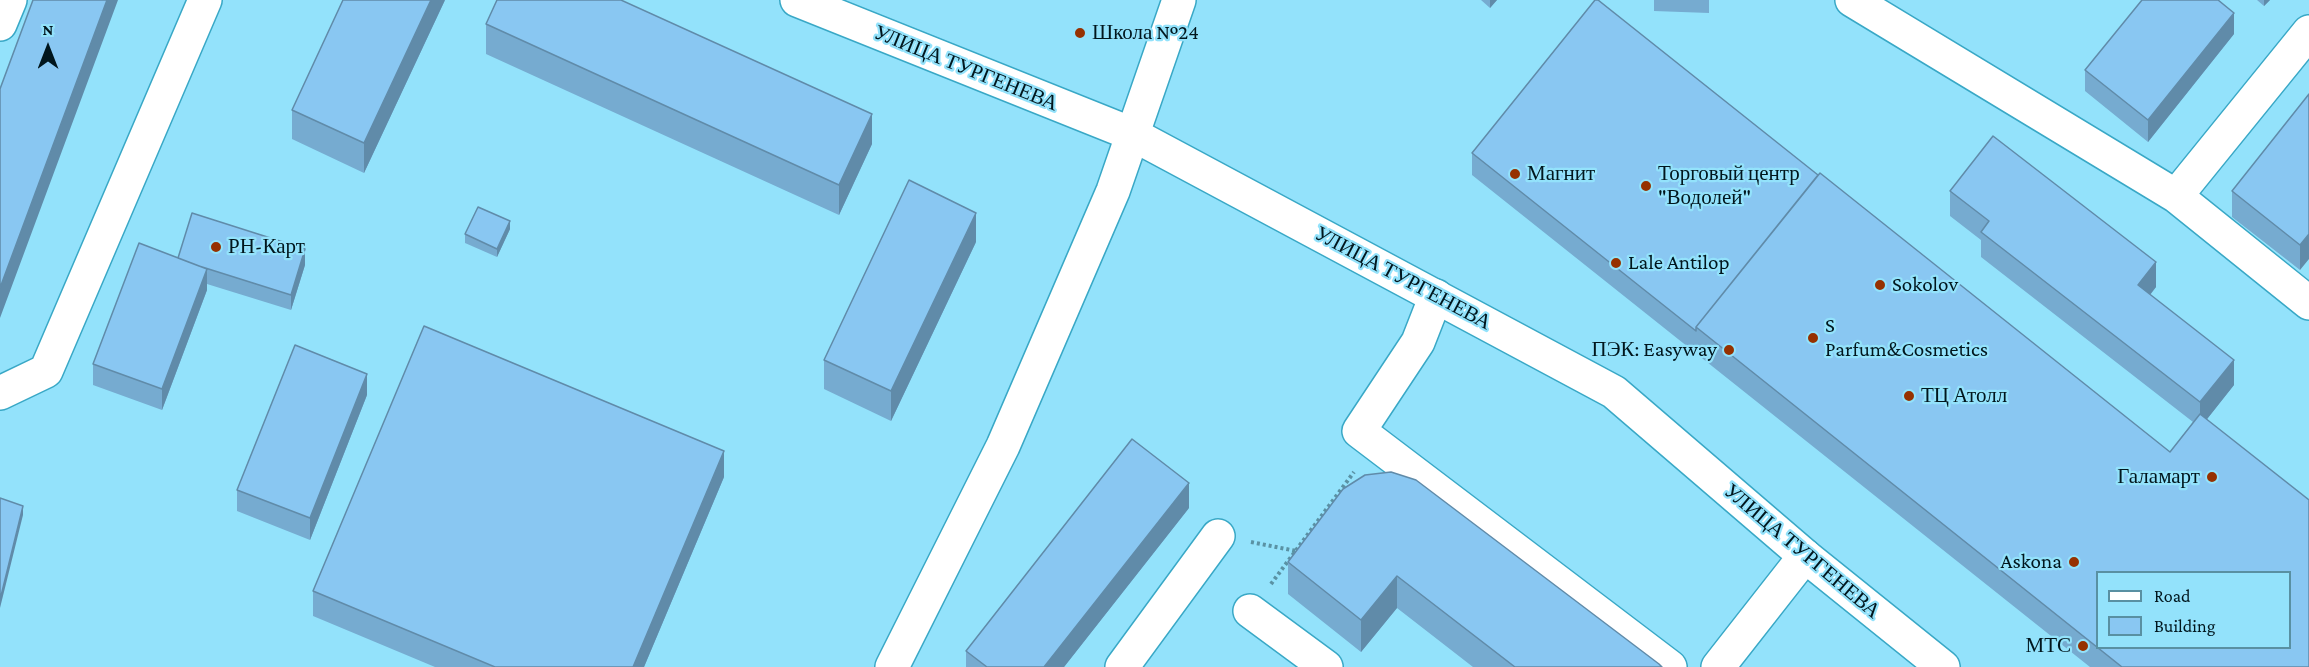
<!DOCTYPE html>
<meta charset="utf-8">
<style>
body{margin:0}
#map{position:relative;width:2309px;height:667px;overflow:hidden;background:#93e2fb;font-family:"Crimson Pro",serif}
canvas{display:block}
.legend{position:absolute;left:2096px;top:571px;width:195px;height:78px;box-sizing:border-box;background:#93e2fb;border:2px solid #5990a2;margin:0;padding:8px 10px;list-style:none;font-size:18px;color:#01161d}
.legend li{display:flex;align-items:center;gap:12px;height:30px}
.legend b{width:30px;border:2px solid #5990a2}
.north{position:absolute;left:18px;top:18px;width:60px;height:60px;-webkit-text-stroke:4px #93e2fb;paint-order:stroke;rotate:0deg;font-size:16px;font-weight:700;line-height:24px;text-align:center;color:#01161d}
.north::after{content:'';display:block;margin:auto;width:21px;height:27px;background:#01161d;clip-path:polygon(50% 0,100% 100%,50% 72%,0 100%)}
</style>
<div id="map">
<canvas width="2309" height="667"></canvas>
<ul class="legend">
<li><b style="height:8px;background:#fff"></b>Road</li>
<li><b style="height:16px;background:#89c7f2"></b>Building</li>
</ul>
<div class="north">N</div>
</div>
<script>
const c = document.querySelector('canvas').getContext('2d');
c.lineJoin = 'round';
function strokePath(path, color, width, dash) { c.strokeStyle = color; c.lineWidth = width; c.lineCap = dash ? 'butt' : 'round'; c.setLineDash(dash || []); c.stroke(path); }
function fill(path, color) { c.fillStyle = color; c.fill(path, 'evenodd'); }
function label(font, color, halo, rows, align = 'center') {
  c.font = font + ' "Crimson Pro",serif'; c.lineWidth = 4.5; c.setLineDash([]); c.textBaseline = 'middle'; c.strokeStyle = halo; c.fillStyle = color; for (const [text, x, y, turn = 0] of rows) {
    c.save(); c.translate(x, y); c.rotate((+turn || 0) * Math.PI / 180); c.textAlign = isNaN(turn) ? turn : align; if (halo) c.strokeText(text, 0, 0); c.fillText(text, 0, 0); c.restore();
  }
}
const path = new Path2D(`
 M1251 542 1296 551
 M1271 584 1354 472`);
const minor = new Path2D(`
 M1852 0 2176 196 2309 303
 M0 24 10 0
 M2176 196 2309 32
 M1436 296 1418 342 1359 431 1670 667
 M0 393 46 371 205 0
 M1250 611 1326 667
 M892 667 1003 446 1113 191 1179 0
 M1122 667 1218 536
 M1718 667 1805 556`);
const major = new Path2D(`
 M797 0 1132 134 1614 392 1805 556 1943 667`);
const wall = new Path2D(`
 M445 0 364 173 292 139V110Z
 M1481 0H1497L1490 8Z
 M1654 0H1709V13L1654 11Z
 M2257 0H2270L2264 6Z
 M486 24 872 144 839 215 486 54Z
 M2234 34 2148 142 2085 91V70Z
 M2309 94 2300 270 2232 217V191Z
 M1472 153 1818 175 2170 452 2193 422 1981 257V240L1950 216V191L2156 287 2150 295 2234 385 2207 419 2309 667H2090L1472 175Z
 M510 229 497 257 465 243V234Z
 M976 242 891 421 824 389V360Z
 M178 258 305 265 291 310 207 284V290L162 410 93 385V364Z
 M367 395 310 540 237 511V490Z
 M724 477 644 667H435L313 616V591Z
 M1343 489 1662 667H1473L1397 608 1361 652 1288 594V562Z
 M1189 508 1064 667H966V651Z`);
const shadedWall = new Path2D(`
 M107 0H118L0 318V288Z
 M431 0H445L364 173V143Z
 M1490 0H1497L1490 8Z
 M2264 0H2270L2264 6Z
 M2234 13V34L2148 142V120Z
 M872 114V144L839 215V185Z
 M976 213V242L891 421V391Z
 M510 221V229L497 257V249Z
 M2309 234V259L2300 270V245Z
 M305 249V265L291 310V295Z
 M2156 262V287L2138 310V285Z
 M207 269V290L162 410V389Z
 M2234 360V385L2200 428V402Z
 M367 374V395L310 540V518Z
 M724 451V477L644 667H633Z
 M1189 483V508L1064 667H1044Z
 M23 506V515L0 608V600Z
 M1397 576V608L1361 652V620Z`);
const building = new Path2D(`
 M33 0H107L0 288V89Z
 M343 0H431L364 143 292 110Z
 M497 0H621L872 114 839 185 486 24Z
 M1595 0H1598L1818 175 1696 327V331L1472 153Z
 M2142 0H2218L2234 13 2148 120 2085 70Z
 M2309 94V234L2300 245 2232 191Z
 M1993 136 2156 262 2138 285 2234 360 2200 402 1981 232 1989 221 1950 191Z
 M1820 173 2170 452 2200 414 2309 500V667H2122L1696 327ZM2097 573H2289V648H2097Z
 M909 180 976 213 891 391 824 360Z
 M478 207 510 221 497 249 465 234Z
 M192 213 305 249 291 295 199 266 178 258Z
 M139 243 207 269 162 389 93 364Z
 M424 326 724 451 633 667H495L313 591Z
 M295 345 367 374 310 518 237 490Z
 M1132 439 1189 483 1044 667H987L966 651Z
 M1391 472 1416 480 1659 664 1662 667H1515L1397 576 1361 620 1288 562 1343 489 1365 475Z
 M0 498 23 506 0 600Z`);
const markers = [
 [1080,33,6,"#963100"],
 [1515,174,6,"#963100"],
 [1646,186,6,"#963100"],
 [216,247,6,"#963100"],
 [1616,263,6,"#963100"],
 [1880,285,6,"#963100"],
 [1813,338,6,"#963100"],
 [1729,350,6,"#963100"],
 [1909,396,6,"#963100"],
 [2212,477,6,"#963100"],
 [2074,562,6,"#963100"],
 [2083,646,6,"#963100"]
];
const poiNames = [
 ["Школа №24",1092,33],
 ["Магнит",1527,174],
 ["Торговый центр",1658,174],
 ["\"Водолей\"",1658,198],
 ["РН-Карт",228,247],
 ["Lale Antilop",1628,263],
 ["Sokolov",1892,285],
 ["S",1825,326],
 ["Parfum&Cosmetics",1825,350],
 ["ПЭК: Easyway",1717,350,"right"],
 ["ТЦ Атолл",1921,396],
 ["Галамарт",2200,477,"right"],
 ["Askona",2062,562,"right"],
 ["МТС",2071,646,"right"]
];
const streetNames = [
 ["УЛИЦА ТУРГЕНЕВА",966,68,22],
 ["УЛИЦА ТУРГЕНЕВА",1403,278,28],
 ["УЛИЦА ТУРГЕНЕВА",1802,551,40]
];
strokePath(minor, '#39a8c6', 36);
strokePath(major, '#39a8c6', 36);
strokePath(path, '#5a92a4', 4, [3, 3]);
strokePath(minor, '#fff', 33);
strokePath(major, '#fff', 33);
fill(wall, '#76abd0');
fill(shadedWall, '#608ba9');
fill(building, '#89c7f2');
strokePath(building, '#608ba9', 1.5);
for (const [x, y, r, color] of markers) { const dot = new Path2D(); dot.arc(x, y, r, 0, 2 * Math.PI); c.fillStyle = color; c.fill(dot); strokePath(dot, '#93e2fb', 2); }
label('21px', '#01161d', '#93e2fb', poiNames, 'left');
label('21px', '#01161d', '#93e2fb', streetNames);
</script>
